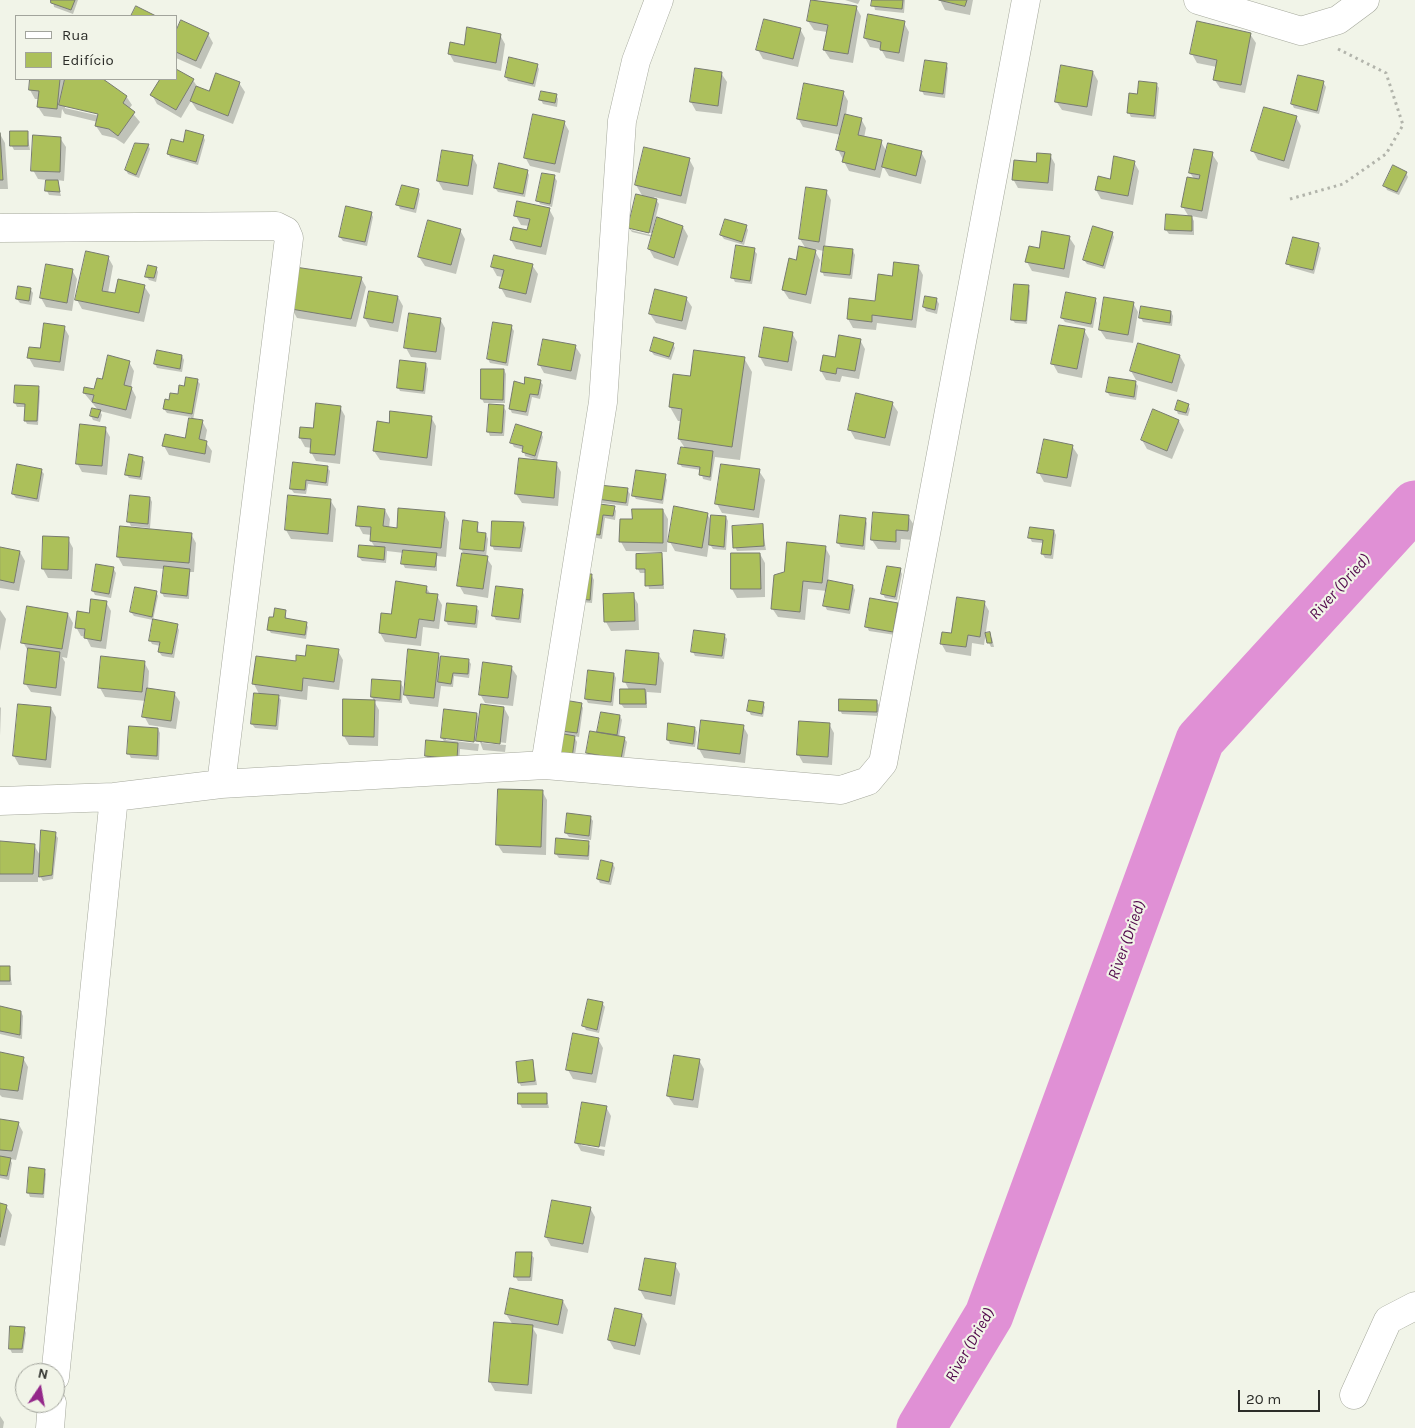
<!DOCTYPE html>
<meta charset="utf-8">
<style>
body{margin:0}
#map{position:relative;width:1415px;height:1428px;overflow:hidden;background:#f1f4e8;font-family:Karla,sans-serif}
canvas{display:block}
.legend{position:absolute;left:15px;top:15px;width:162px;height:65px;box-sizing:border-box;background:#f1f4e8;border:1px solid #a2a49c;margin:0;padding:6px 9px;list-style:none;font-size:15px;color:#2c2d29}
.legend li{display:flex;align-items:center;gap:10px;height:25px}
.legend b{width:25px;border:1px solid #a2a49c}
.north{position:absolute;left:15px;top:1363px;width:50px;height:50px;box-sizing:border-box;background:#f1f4e8;border:1px solid #a2a49c;border-radius:50%;rotate:12deg;font-size:14px;font-weight:700;line-height:20px;text-align:center;color:#2c2d29}
.north::after{content:'';display:block;margin:auto;width:18px;height:22px;background:#94288a;clip-path:polygon(50% 0,100% 100%,50% 72%,0 100%)}
.scale{position:absolute;left:1238px;top:1390px;width:82px;height:22px;box-sizing:border-box;border:2px solid #2c2d29;border-top:0;padding-left:6px;font-size:15px;line-height:18px;white-space:nowrap;color:#2c2d29;-webkit-text-stroke:4px #f1f4e8;paint-order:stroke}
</style>
<div id="map">
<canvas width="1415" height="1428"></canvas>
<ul class="legend">
<li><b style="height:6px;background:#fff"></b>Rua</li>
<li><b style="height:14px;background:#acc05a"></b>Edifício</li>
</ul>
<div class="north">N</div>
<div class="scale">20 m</div>
</div>
<script>
const c = document.querySelector('canvas').getContext('2d');
c.lineJoin = 'round';
function fill(path, color) { c.fillStyle = color; c.fill(path, 'evenodd'); }
function strokePath(path, color, width, dash) { c.strokeStyle = color; c.lineWidth = width; c.lineCap = dash ? 'butt' : 'round'; c.setLineDash(dash || []); c.stroke(path); }
function label(font, color, halo, rows, align = 'center') {
  c.font = font + ' Karla,sans-serif'; c.lineWidth = 4.5; c.setLineDash([]); c.textBaseline = 'middle'; c.strokeStyle = halo; c.fillStyle = color; for (const [text, x, y, turn = 0] of rows) {
    c.save(); c.translate(x, y); c.rotate((+turn || 0) * Math.PI / 180); c.textAlign = isNaN(turn) ? turn : align; if (halo) c.strokeText(text, 0, 0); c.fillText(text, 0, 0); c.restore();
  }
}
const shadow = new Path2D(`
 M53 0H78L73 14 54 7Z
 M812 0 856 7 861 16 853 63 830 59 824 50 827 32 814 30 808 21Z
 M845 0H860L858 4Z
 M873 0H905L904 13 875 10Z
 M940 0H973L970 15 945 10Z
 M904 23 909 32 904 62 886 58 881 49 870 47 865 38Z
 M800 29 805 38 798 67 763 59 758 50Z
 M176 34H208L213 43 201 69 176 58Z
 M1250 34 1256 43 1245 93 1220 88 1214 79 1217 67 1197 63 1192 54Z
 M500 35 505 44 501 71 454 62 449 53Z
 M946 64 948 68 945 98 924 95 922 91Z
 M537 65 539 69 535 87 508 81 506 77Z
 M1093 72 1098 81 1092 116 1062 110 1056 101Z
 M721 73 727 82 722 114 696 111 691 102Z
 M31 79 102 80 126 96 132 105 129 109 140 122 124 144 115 138 102 135 96 126 98 122 65 114 62 109 61 118 44 116 38 107 39 99H35L30 90ZM65 105 104 115V117L65 108Z
 M161 79 193 80 198 88 210 93 239 83 245 92 233 124 197 110 191 101 181 118 157 104 152 95Z
 M1323 82 1326 87 1319 114 1294 108 1292 104Z
 M1156 84 1159 88 1156 119 1131 117 1129 113 1139 95Z
 M843 92 848 101 846 115 861 119 866 128 864 138 881 142 887 152H921L926 161 921 184 889 176 883 166 880 178 849 171 838 150 841 135 803 127 798 118Z
 M556 95 558 99 557 107 543 104 541 100Z
 M1296 117 1301 126 1289 169 1258 160 1253 151Z
 M564 122 569 131 560 173 530 166 525 157Z
 M27 132 30 150H14L12 146Z
 M0 134 5 143 8 189H0Z
 M203 136 205 140 198 165 170 157 168 153 184 143Z
 M60 138 66 147 64 181 57 180 61 196 49 195 47 191V180L38 179 33 170Z
 M148 145 150 149 139 178 128 174 126 170Z
 M1212 154 1218 163 1207 219 1191 216 1194 221V235L1169 234 1166 230 1189 217 1183 207 1195 180 1190 173Z
 M1050 155 1055 164 1053 191 1018 188 1013 179Z
 M472 156 477 165 473 195 443 190 438 181Z
 M689 159 694 168 686 204 654 197 659 204 652 233 683 227 688 236 678 266 654 258 649 249 653 237 632 232 629 228 643 197 636 185ZM631 228 655 234V236L631 230Z
 M1134 162 1139 171 1133 205 1101 199 1096 190Z
 M527 171 529 175 525 197 498 192 495 188Z
 M1406 173 1408 177 1399 195 1387 190 1385 186Z
 M554 176 557 181 552 207 540 204 538 200Z
 M418 190 420 194 416 213 400 209 398 205Z
 M826 191 831 200 825 247 853 251 855 255 852 279 824 276 822 271 824 251 814 249 820 260 811 304 789 299 783 290 797 261 806 249 800 239Z
 M549 209 554 218 546 255 516 249 511 240 528 231 530 226 521 225 516 216Z
 M371 213 373 217 367 246 343 241 340 237Z
 M746 226 748 230 744 245 724 239 721 235Z
 M460 230 465 239 456 274 425 266 419 257Z
 M1112 233 1114 237 1105 269 1087 264 1084 260Z
 M1069 237 1075 246 1069 278 1032 271 1027 262 1040 249Z
 M1318 244 1321 248 1314 274 1290 267 1288 263Z
 M754 250 757 254 752 284 735 282 733 278Z
 M108 257 113 266 108 293 116 295 144 286 150 295 144 322 82 309 77 300Z
 M532 265 538 274 531 303 506 297 501 288 503 277 497 276 492 267Z
 M918 266 923 275 916 328 877 323 876 330 853 328 848 319 876 303Z
 M156 268 158 272 156 282 149 280 146 276Z
 M72 270 77 279 72 311 46 307 41 298Z
 M361 278 366 287 356 327 297 318 292 309Z
 M1028 286 1030 291 1027 324 1015 323 1012 319Z
 M30 289 33 293 31 305 20 303 17 299Z
 M398 297 403 306 398 332 370 327 365 318Z
 M686 298 692 307 686 330 656 323 650 314Z
 M1095 299 1097 303 1093 328 1065 322 1062 318Z
 M937 300 939 304 937 314 926 311 924 307Z
 M1133 303 1138 312 1133 343 1106 339 1100 330Z
 M1171 312 1173 316 1172 326 1143 322 1141 318Z
 M440 319 445 328 441 360 411 357 406 348Z
 M511 326 514 331 508 366 490 363 488 359Z
 M64 327 69 336 64 371 34 367 29 358 41 350Z
 M1084 330 1089 339 1082 378 1058 373 1053 364Z
 M792 333 797 342 792 371 765 366 760 357Z
 M860 340 865 349 859 379 842 376 840 382 826 380 821 371Z
 M673 344 675 348 671 360 654 355 651 351Z
 M575 346 581 355 576 380 544 373 539 364Z
 M182 356 184 360 182 372 157 368 155 364Z
 M1180 356 1185 365 1177 392 1136 380 1131 371Z
 M744 358 752 372 740 460 715 457 711 481 703 479 701 470 682 467 679 463 685 448 679 439 682 421H678L670 407Z
 M129 362 134 371 131 387 136 397 131 419 100 411 102 415 100 422 93 420 91 416 99 411 84 393 95 391 103 381Z
 M426 364 428 369 425 394 400 391 398 387Z
 M504 370 506 374 505 403H484L482 399Z
 M197 380 200 384 193 420 202 421 207 430 205 441 212 451 210 463 169 455 164 446 186 439 191 417 167 413 164 409Z
 M540 381 543 385 540 399 532 397 528 416 512 413 510 409 525 385Z
 M1135 382 1138 386 1136 400 1110 396 1107 392Z
 M38 387 40 391 38 425 27 424 25 420 26 407H17L15 403Z
 M892 403 898 412 890 446 855 439 850 430Z
 M1188 405 1190 409 1188 416 1178 414 1176 409Z
 M503 406 506 411 504 436H490L488 431Z
 M340 407 345 416 340 464 316 461 311 452 312 448 305 447 300 438 314 430Z
 M431 417 436 426 432 466 380 460 374 451 390 424Z
 M1179 421 1184 430 1172 459 1147 449 1142 440Z
 M105 428 110 437 107 475 82 472 77 463Z
 M541 433 543 437 537 460 525 456 524 450 514 447 512 443Z
 M1072 446 1078 455 1071 487 1044 482 1039 473Z
 M142 458 145 462 142 480 129 478 126 474Z
 M556 463 561 472 558 506 522 503 516 494Z
 M327 467 330 471 328 486 308 484 306 494 294 493 291 489Z
 M41 470 44 474 39 502 16 498 13 494Z
 M759 471 765 480 759 518 722 513 717 504Z
 M665 476 667 480 663 504 636 499 633 495Z
 M627 489 630 494 628 506 601 503 598 499Z
 M150 498 152 502 150 528 131 526 129 522Z
 M330 500 336 509 333 542 291 539 286 530Z
 M593 504 614 507 616 511 615 520 605 518 602 539 592 537Z
 M385 510 390 519 389 528 398 529 444 513 449 522 446 557 437 556V571L405 568 403 564 404 553 387 551 386 563 362 561 359 557 360 546 375 547 371 541V535L363 534 358 525Z
 M663 510 668 519 667 552 626 551 621 542 634 520Z
 M707 514 712 522 726 517 728 521 726 550 713 549 709 543 707 557 675 551 670 542Z
 M908 516 914 525 913 540 901 539 900 550 878 549 872 540Z
 M865 519 867 523 865 550 841 547 838 543Z
 M477 523 479 534H486L488 539 486 557 492 566 488 598 464 594 459 585 464 554 461 549Z
 M524 524 526 528 522 552 494 550 492 545Z
 M762 526 766 550 737 551 735 547Z
 M1054 531 1056 535 1053 559 1045 558 1042 553 1043 543 1032 542 1030 538Z
 M191 534 196 543 194 572H190L189 599 164 597 162 593 165 569 123 566 118 557Z
 M68 539 73 548 72 579 48 578 43 569Z
 M825 547 830 556 828 582 853 586 855 590 850 614 827 610 825 606 827 591 808 589 805 620 778 617 772 608 786 573Z
 M0 548 20 552 25 561 19 591 0 588Z
 M760 554 765 563V597L737 598 732 589Z
 M661 555 663 559 664 589H649L646 573H640L638 569Z
 M113 568 116 573 111 598 95 595 93 591Z
 M900 570 902 574 897 600 885 598 883 594Z
 M592 576 594 580 592 603 581 602Z
 M426 587 431 595 437 596 442 605 439 629 423 627 421 646 385 642 380 633 392 615Z
 M522 590 524 595 521 623 496 620 494 616Z
 M156 592 158 596 153 620 134 616 131 612Z
 M633 595 638 604 639 630 611 631 606 622 605 596Z
 M106 602 111 611 106 649 91 647 86 637 81 636 76 627Z
 M984 602 989 611 984 645 972 643 971 656 946 652 941 643Z
 M898 604 900 608 895 635 869 631 867 627Z
 M476 607 479 611 477 628 448 625 446 621Z
 M0 610 6 619 0 651Z
 M285 612 287 620 306 623 308 627 306 639 271 633 268 629Z
 M68 614 73 623 67 658 62 657 65 662 61 696 31 692 25 683 28 651 23 642Z
 M177 626 179 630 174 658 162 656 159 652 160 646 152 644 150 640Z
 M987 634 992 638 994 647H991L989 643Z
 M724 635 727 639 724 659 695 656 693 652Z
 M338 651 343 660 339 690 308 686 307 700 278 696 281 700 278 730 255 728 252 724 259 694 254 684 306 658Z
 M438 654 442 661 468 660 471 664 469 678 454 676 453 687 441 686 438 707 410 704 405 695Z
 M658 654 664 663 661 693 647 692V708H624L621 704 629 690 625 682Z
 M144 662 149 671 148 689 174 693 180 702 176 729 149 725 144 716 146 701 105 697 100 688Z
 M511 667 517 676 513 706 485 703 480 694Z
 M614 674 616 678 613 706 588 703 586 699Z
 M400 682 403 687 402 703 374 701 372 697Z
 M374 701 379 710 378 746 349 745 344 736Z
 M876 701 879 705 878 716 842 714 840 710Z
 M763 703 765 707 763 717 751 715 748 710Z
 M581 704 583 708 579 737 574 736 577 742 574 762 550 754Z
 M19 705 51 708 56 717 51 768 19 765 14 756Z
 M0 707 1 708 0 736Z
 M504 708 509 717 506 743 482 740V743L506 745 505 752 483 750 480 742 446 738V740L479 744 478 751 460 749 459 763 429 760 426 756 445 743 442 738 445 710 477 714 480 720Z
 M602 713 620 716 622 720 619 737 624 738 627 742 623 763 590 756 588 752 598 734Z
 M702 721 743 726 748 735 745 763 704 758 699 749Z
 M829 724 834 733 832 765 803 763 798 754Z
 M670 725 695 728 697 732 695 747 670 744 668 740Z
 M158 729 160 733 159 760 131 758 129 754Z
 M542 791 547 800 546 855 503 853 497 844Z
 M590 817 593 821 591 840 569 837 566 833Z
 M55 834 58 838 53 879 43 881 38 873V882H0V842L34 845 41 857Z
 M557 840 588 842 590 846 589 860 559 858 556 854Z
 M613 864 615 868 611 885 600 883 598 879Z
 M0 968H9L12 985H0Z
 M602 1003 605 1007 599 1033 586 1030 584 1026Z
 M0 1008 21 1012 23 1016 22 1039 0 1034Z
 M598 1039 603 1048 596 1083 573 1079 568 1070Z
 M0 1056 23 1058 28 1067 23 1100 2 1097 0 1095Z
 M699 1060 704 1069 698 1108 674 1105 668 1096Z
 M533 1061 537 1085 521 1086 519 1082Z
 M546 1094 549 1108H522L520 1104Z
 M606 1107 611 1116 605 1147 581 1143V1145L605 1150 604 1156 581 1151 576 1142Z
 M0 1121 18 1123 23 1132 16 1160 10 1159 12 1163 9 1180 0 1178Z
 M44 1170 46 1174 44 1198 30 1197 28 1192Z
 M0 1205 6 1206 12 1215 5 1246 0 1245Z
 M590 1208 595 1217 588 1253 551 1246 546 1237Z
 M531 1254 534 1258 532 1281H518L515 1276Z
 M675 1265 680 1274 675 1305 645 1299 640 1290Z
 M563 1301 568 1310 563 1334 532 1327 537 1335 532 1394 495 1391 490 1382 513 1325 506 1314Z
 M642 1315 647 1324 640 1355 614 1349 609 1340Z
 M11 1327 24 1328 26 1333 23 1353H12L10 1349Z
 M0 1416 4 1422 3 1428H0Z`);
const river = new Path2D(`
 M921 1428 989 1315 1200 740 1415 505`);
const building = new Path2D(`
 M51 0H75L71 10 51 3Z
 M811 0 857 6 848 54 823 50 828 25 807 21Z
 M872 0H903L902 9 871 6Z
 M939 0H967L965 6Z
 M136 6 156 16H131Z
 M868 14 905 21 899 53 880 50 881 42 864 38Z
 M764 19 801 28 793 59 756 50Z
 M181 20 209 33 196 61 176 52V31Z
 M1197 21 1251 33 1241 85 1213 80 1217 60 1190 54Z
 M467 27 501 34 496 63 448 54 450 42 464 45Z
 M509 57 538 64 533 84 505 77Z
 M925 60 947 63 943 94 920 91Z
 M1061 65 1093 71 1087 107 1055 102Z
 M695 68 722 72 718 106 690 102Z
 M176 69 194 79 176 110 150 95 160 79H176Z
 M216 73 240 82 228 116 190 101 196 86 209 91Z
 M1298 75 1324 81 1317 111 1291 104Z
 M30 79H60L57 109 37 107 39 91 29 90Z
 M65 79H103L127 96 123 103 135 112 118 136 109 129 95 126 98 114 59 105Z
 M1139 81 1157 83 1154 116 1127 113 1129 93 1137 94Z
 M804 83 844 91 837 126 797 119Z
 M541 91 557 94 555 103 539 100Z
 M1264 107 1297 116 1284 161 1251 151Z
 M533 114 565 121 555 164 524 158Z
 M845 114 862 118 858 135 882 140 875 170 842 162 845 152 836 150Z
 M186 130 204 135 196 162 167 154 171 139 183 142Z
 M10 131H28V146H10Z
 M0 133 3 180H0Z
 M33 135 61 137 60 172 31 171Z
 M135 143 149 144 136 175 125 170Z
 M888 143 922 151 916 176 882 167Z
 M644 147 690 158 681 196 635 185Z
 M1194 149 1213 152 1202 211 1181 207 1187 177 1199 179 1200 175 1189 173Z
 M442 150 473 155 468 186 437 181Z
 M1037 153 1051 154 1048 183 1012 180 1014 160 1036 162Z
 M1114 156 1135 161 1128 196 1095 190 1098 176 1110 179Z
 M499 163 528 170 523 194 494 188Z
 M1393 165 1407 172 1397 192 1383 186Z
 M542 173 555 175 550 204 536 201Z
 M46 180H58L60 192 45 191Z
 M402 185 419 189 414 209 396 205Z
 M806 187 827 190 819 242 799 239Z
 M636 194 657 199 649 233 628 228Z
 M517 201 550 208 541 247 510 240 513 227 527 230 530 219 514 216Z
 M346 206 372 212 365 242 339 237Z
 M1166 214 1192 216V231L1165 230Z
 M657 217 683 226 674 258 648 249Z
 M725 219 747 225 742 242 720 235Z
 M428 220 461 229 451 265 418 257Z
 M1093 226 1113 232 1103 266 1083 260Z
 M1042 231 1070 236 1064 269 1025 262 1029 246 1039 248Z
 M1293 237 1319 243 1313 270 1286 264Z
 M736 245 755 248 750 281 731 278Z
 M799 246 816 250 806 295 782 290 789 258 796 260Z
 M824 246 853 249 850 275 821 272Z
 M86 251 109 256 102 291 115 293 118 279 145 285 139 313 75 300Z
 M494 255 533 264 526 294 499 288 504 270 491 267Z
 M894 262 919 265 912 320 872 315V322L847 319 849 298 875 301 878 274 892 276Z
 M46 264 73 269 67 303 40 298Z
 M148 265 157 267 154 278 145 277Z
 M295 267 362 277 351 319 291 309Z
 M1014 284 1029 285 1026 321 1011 320Z
 M18 286 31 288 29 301 16 299Z
 M655 289 687 297 682 321 649 314Z
 M369 291 398 296 393 323 364 318Z
 M1066 292 1096 298 1091 324 1061 318Z
 M925 296 937 298 935 310 923 307Z
 M1104 297 1134 302 1128 335 1099 330Z
 M1141 306 1171 311 1170 323 1139 318Z
 M409 313 441 318 436 352 404 348Z
 M493 322 512 325 506 363 487 359Z
 M44 323 65 326 60 362 27 358 29 347 40 348Z
 M1059 325 1085 329 1077 369 1051 364Z
 M764 327 793 332 788 362 759 357Z
 M839 335 861 339 855 371 837 368 836 374 820 371 823 355 835 357Z
 M654 337 674 343 669 357 650 351Z
 M543 339 576 345 571 371 538 365Z
 M1138 343 1180 355 1172 383 1130 371Z
 M157 350 182 355 180 369 154 364Z
 M694 350 745 357 732 447 678 439 682 409 669 407 673 374 690 376Z
 M108 355 130 361 124 385 132 387 126 410 92 402 94 395 83 393 84 387 94 389 97 378 102 379Z
 M400 360 426 363 423 391 397 388Z
 M481 369H504L503 400 481 399Z
 M186 377 198 379 192 414 163 409 165 399 169 400 170 393 178 394 179 385 184 386Z
 M525 377 541 380 538 395 530 394 526 412 509 409 514 381 524 384Z
 M1109 377 1136 381 1134 397 1106 392Z
 M15 385 39 386 37 421H24L25 404 14 403Z
 M856 393 893 402 885 438 848 430Z
 M1178 400 1189 404 1186 413 1175 410Z
 M316 403 341 406 335 455 310 453 311 439 299 438 300 427 313 428Z
 M489 404 504 405 502 433 487 432Z
 M92 408 101 410 98 418 90 416Z
 M1153 409 1179 420 1167 451 1141 440Z
 M390 411 432 416 427 458 373 451 377 421 389 423Z
 M189 418 203 420 199 439 207 441 205 454 162 446 165 434 185 438Z
 M80 424 106 427 102 466 76 464Z
 M516 424 542 432 535 456 522 452 523 446 510 443Z
 M1044 439 1073 445 1067 478 1037 473Z
 M681 447 713 451 710 477 699 475 700 467 678 464Z
 M129 454 143 457 140 477 125 475Z
 M519 458 557 462 554 498 515 494Z
 M293 462 328 466 326 483 306 480 305 490 290 489Z
 M17 464 42 469 37 499 12 494Z
 M721 464 760 469 754 510 715 504Z
 M636 470 666 474 662 500 632 496Z
 M599 485 628 488 626 503 597 499Z
 M130 495 150 497 148 524 127 522Z
 M288 495 331 499 328 534 285 530Z
 M592 503 615 506 613 516 603 515 600 535 588 534Z
 M358 506 385 509 383 526 397 528 398 508 445 512 441 548 370 541 371 527 356 526Z
 M674 506 708 513 702 548 668 542Z
 M632 509H663V543L619 542 620 519H632Z
 M873 512 909 515 908 531 896 530V542L871 540Z
 M711 515 726 516 724 547 709 545Z
 M840 515 866 518 863 546 837 543Z
 M463 520 478 522 477 532 486 533 484 551 460 549Z
 M492 521 524 522 520 548 491 546Z
 M763 524 764 546 733 548 732 526Z
 M120 526 192 533 189 563 117 557Z
 M1030 527 1054 530 1051 555 1041 554 1043 540 1028 538Z
 M43 536 69 537 68 570 42 569Z
 M787 542 826 546 822 583 803 581 800 612 771 609 774 575 784 572Z
 M359 545 385 547 384 560 358 557Z
 M0 547 20 551 14 583 0 580Z
 M403 550 437 553 435 567 401 564Z
 M462 553 488 556 483 589 457 586Z
 M662 553 663 585 645 586V569H636V554Z
 M731 553H760L761 589H731Z
 M96 564 114 567 109 594 92 591Z
 M164 566 190 569 187 596 161 593Z
 M887 566 901 568 895 597 881 594Z
 M580 574H592L590 600 578 599Z
 M828 580 853 585 849 610 823 606Z
 M396 581 427 586 426 593 438 594 434 621 419 619 416 638 379 633 381 613 391 614Z
 M496 586 523 589 519 619 492 616Z
 M135 587 157 591 152 617 130 612Z
 M634 593 635 621 604 622 603 594Z
 M957 597 985 601 980 637 968 635 966 647 940 644 942 632 951 633Z
 M870 598 898 603 893 632 865 627Z
 M91 599 107 601 101 641 84 638 85 629 75 628 77 611 89 613Z
 M447 603 477 606 475 624 445 621Z
 M27 606 68 613 62 649 21 643Z
 M275 608 286 610 285 618 307 622 305 635 267 630 269 617H273Z
 M153 619 178 624 172 654 158 652 160 642 149 641Z
 M694 630 725 634 722 656 691 652Z
 M990 632 992 643H987L985 633Z
 M307 645 339 649 334 682 303 678 302 691 252 684 256 656 296 661V655L305 656Z
 M28 648 60 652 56 688 24 684Z
 M408 649 439 653 434 698 404 695Z
 M626 650 659 653 656 685 623 682Z
 M101 656 145 661 142 692 98 688Z
 M441 656 469 659 468 674 453 673 451 684 438 682Z
 M483 662 512 666 508 698 479 695Z
 M588 670 614 673 611 702 585 699Z
 M372 679 401 681 400 700 371 697Z
 M147 688 175 692 171 721 142 717Z
 M620 689H645L646 704H620Z
 M254 693 279 695 276 726 251 724Z
 M343 699 375 700 374 737 343 736Z
 M558 699 582 703 577 733 553 730Z
 M839 699 877 700V712L839 711Z
 M749 700 764 702 762 714 747 711Z
 M18 704 51 707 46 760 13 756Z
 M481 704 504 707 500 744 476 741Z
 M444 709 477 713 474 742 441 738Z
 M601 712 620 715 617 735 597 732Z
 M701 720 744 725 740 754 698 749Z
 M799 721 830 723 828 757 797 755Z
 M668 723 695 727 693 744 667 740Z
 M129 726 158 728 157 756 127 754Z
 M590 731 625 737 621 759 586 753Z
 M553 732 575 736 572 758 549 754Z
 M426 740 458 743 457 759 425 756Z
 M498 789 543 790 541 847 496 845Z
 M567 813 591 816 589 836 565 833Z
 M41 830 56 832 52 875 39 877Z
 M556 838 589 841 588 856 555 854Z
 M0 841 35 844 33 874H0Z
 M601 860 613 863 609 882 597 879Z
 M0 966H10V981H0Z
 M588 999 603 1002 597 1030 582 1026Z
 M0 1006 21 1011 20 1035 0 1031Z
 M573 1033 599 1038 592 1074 566 1070Z
 M0 1052 24 1057 18 1091 0 1089Z
 M674 1055 700 1059 693 1100 667 1096Z
 M533 1060 535 1081 518 1083 516 1062Z
 M518 1093H547V1104H518Z
 M582 1102 607 1106 599 1147 575 1143Z
 M0 1119 19 1122 12 1151 0 1150Z
 M0 1156 11 1158 7 1176 0 1175Z
 M29 1167 45 1169 43 1194 27 1193Z
 M552 1200 591 1207 583 1244 545 1237Z
 M0 1203 7 1205 0 1237Z
 M516 1252H532L530 1277H514Z
 M645 1258 676 1263 671 1296 639 1290Z
 M510 1288 563 1300 558 1325 505 1314Z
 M615 1308 642 1314 635 1346 608 1340Z
 M494 1322 533 1325 528 1385 489 1382Z
 M10 1326 25 1327 22 1349H9Z`);
const path = new Path2D(`
 M1290 199 1343 184 1386 154 1403 125 1386 73 1338 49`);
const minor = new Path2D(`
 M1198 0 1301 31 1338 20 1365 0
 M0 228 276 226 286 231 289 238 221 784
 M545 765 603 402 622 121 636 61 659 0
 M0 801 114 797 221 784 545 765 841 790 868 781 883 763 1026 0
 M55 1377 114 797
 M1354 1395 1388 1320 1415 1306
 M50 1428 52 1403`);
const waterNames = [
 ["River (Dried)",1340,587,-48],
 ["River (Dried)",1127,940,-70],
 ["River (Dried)",970,1345,-60]
];
fill(shadow, '#0003');
strokePath(river, '#e090d5', 49);
fill(building, '#acc05a');
strokePath(building, '#787b70', 1);
strokePath(minor, '#a5a89c', 29);
strokePath(path, '#b2b4ab', 3, [2.5, 4]);
strokePath(minor, '#fff', 28);
label('italic 16px', '#52094c', '#f1f4e8', waterNames);
</script>
